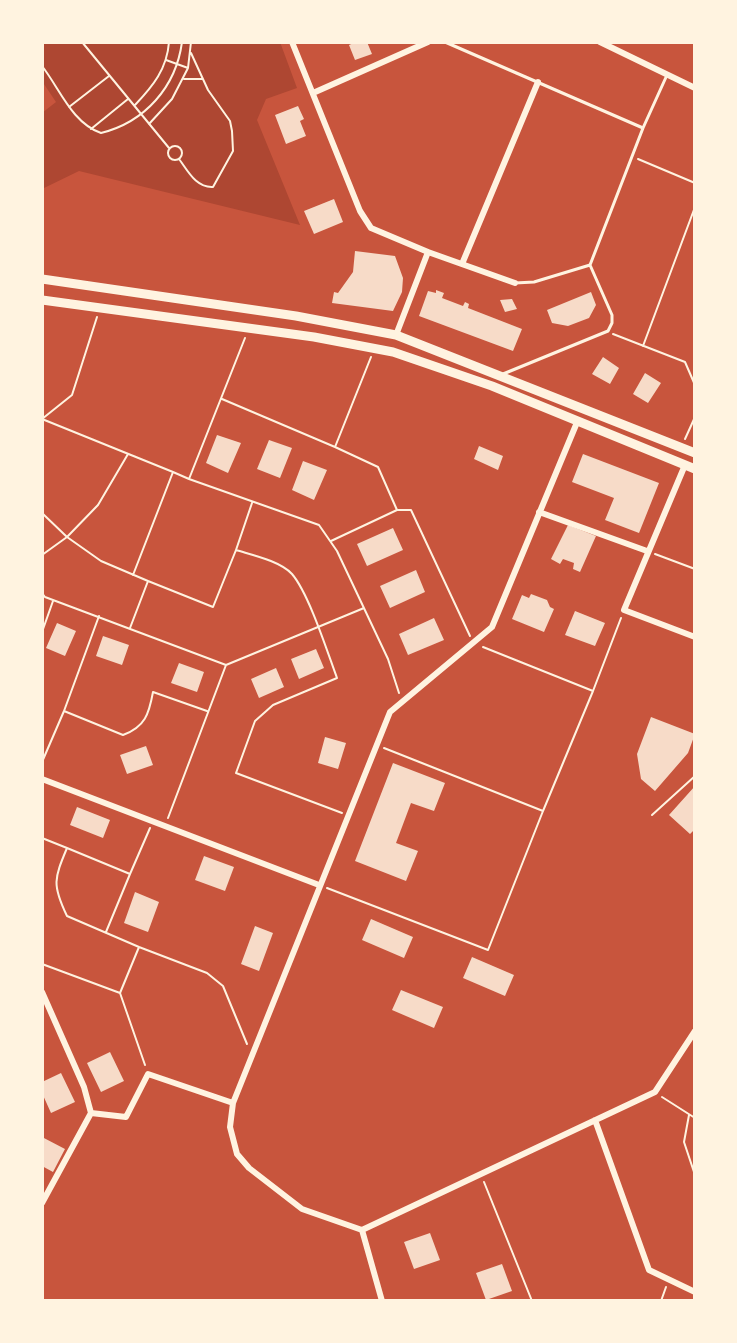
<!DOCTYPE html>
<style>
body{margin:0}
#map{position:relative;width:737px;height:1343px;overflow:hidden;background:#c8553d;font-family:"Noto Serif",serif}
canvas{display:block}
.frame{position:absolute;inset:0;border:44px solid #fff3e0;pointer-events:none}
</style>
<div id="map">
<canvas width="737" height="1343"></canvas>
<div class="frame"></div>
</div>
<script>
const c = document.querySelector('canvas').getContext('2d');
c.lineJoin = 'round';
function fill(path, color) { c.fillStyle = color; c.fill(path, 'evenodd'); }
function strokePath(path, color, width, dash) { c.strokeStyle = color; c.lineWidth = width; c.lineCap = dash ? 'butt' : 'round'; c.setLineDash(dash || []); c.stroke(path); }
const green = new Path2D(`
 M42 42H280L297 88 266 99 257 120 300 225 79 171 42 189V113L56 102 42 81Z`);
const building = new Path2D(`
 M356 42H367L372 54 355 60 349 45Z
 M298 106 304 119 300 121 306 136 286 144 275 115Z
 M334 199 343 222 314 234 304 211Z
 M355 251 395 256 403 278 402 292 393 311 332 303 334 292 338 293 353 272Z
 M436 290 444 293 442 298 463 306 465 302 469 304 468 308 522 329 513 351 419 316 428 291 436 293Z
 M591 292 596 305 589 318 568 326 552 323 547 310Z
 M512 299 517 309 505 312 500 300Z
 M603 357 619 368 610 384 592 374Z
 M645 373 661 383 648 403 633 394Z
 M217 435 241 443 228 473 206 463Z
 M269 440 292 448 280 478 257 469Z
 M479 446 503 456 498 470 474 459Z
 M583 454 659 483 639 533 605 520 614 498 572 482Z
 M303 461 327 470 314 500 292 490Z
 M568 525 596 536 580 572 573 569 574 563 563 559 560 564 551 559Z
 M393 528 403 550 367 566 357 544Z
 M416 570 425 592 390 608 380 586Z
 M531 594 547 600 550 607 554 609 544 632 512 619 522 595 529 598Z
 M575 611 605 623 595 646 565 635Z
 M434 618 444 640 408 655 399 634Z
 M57 623 76 631 65 656 46 648Z
 M103 636 129 645 122 665 96 656Z
 M316 649 324 668 299 679 291 659Z
 M179 663 204 672 197 692 171 683Z
 M276 668 284 687 259 698 251 679Z
 M651 717 695 734 688 753 655 791 641 779 637 754Z
 M325 737 346 743 338 769 318 763Z
 M146 746 153 765 127 774 120 755Z
 M393 763 445 783 434 811 411 803 396 843 418 851 406 881 355 861Z
 M695 786V829L690 834 669 815Z
 M77 807 110 820 103 838 70 825Z
 M204 856 234 867 225 891 195 880Z
 M135 892 159 902 148 932 124 923Z
 M371 919 413 937 404 958 362 940Z
 M255 926 273 933 259 971 241 964Z
 M472 957 514 975 505 996 463 978Z
 M401 990 443 1007 434 1028 392 1010Z
 M110 1052 124 1081 101 1092 87 1063Z
 M61 1073 75 1102 51 1113 42 1093V1082Z
 M42 1137 65 1149 53 1172 42 1166Z
 M430 1233 440 1260 414 1269 404 1242Z
 M502 1264 512 1291 486 1300 476 1273Z`);
const path = new Path2D(`
 M82 42 169 148
 M166 60 188 68 191 42
 M42 66C60 89 72 123 101 133 145 122 176 87 182 42
 M184 79H202
 M135 105C153 86 167 69 169 42
 M69 107 109 76
 M149 124 172 99 188 68
 M91 129 128 99
 M168 153a7 7 0 1 1 14 0a7 7 0 1 1-14 0Z
 M179 159C188 171 196 188 213 187L233 151 232 131 230 121 208 90 191 53
 M638 159 695 183
 M613 334 685 362 695 385
 M245 338 189 479 319 525 337 551 388 659 399 693
 M643 346 695 207
 M222 399 335 447
 M42 419 173 472
 M42 419 72 395 97 317
 M685 439 695 417
 M252 503 236 550C252 555 280 561 292 574 309 594 327 651 337 678L273 705 255 721 236 773 342 813
 M397 510H411L470 636
 M42 513 67 537 101 561 148 581
 M331 541 397 510 378 467 335 447 371 357
 M655 554 695 569
 M42 555 67 537 98 505 128 454
 M133 575 173 472 189 479
 M42 593 45 597 226 665 168 818
 M130 628 148 581 213 607 236 550
 M42 632 53 601
 M483 647 593 691 543 811
 M226 665 364 608
 M593 691 621 618
 M64 711 99 616
 M42 762 64 711 123 735C145 727 149 714 153 692L207 711
 M652 815 695 776
 M42 838 67 848C54 879 52 885 67 916L139 947 120 993 145 1065
 M67 848 130 874 150 828
 M327 888 488 950 543 811 384 748
 M106 932 130 874
 M139 947 207 973 223 986 247 1044
 M42 964 120 993
 M662 1097 695 1118
 M689 1115 684 1142 695 1175
 M484 1182 532 1301
 M661 1301 666 1287`);
const service = new Path2D(`
 M445 42 643 128
 M515 283 534 282 590 265
 M503 374 608 331 612 323V315L590 265 643 128 667 75`);
const minor = new Path2D(`
 M292 42 360 211 371 228 428 252 396 335
 M600 42 695 88
 M313 93 428 42
 M428 252 515 283
 M462 264 538 82
 M578 420 492 627 390 712 233 1103 230 1127 237 1154 249 1168 302 1209 362 1230 655 1092 695 1031
 M685 465 624 610 695 637
 M539 512 647 551
 M42 779 319 885
 M42 992 84 1087 91 1113
 M595 1120 649 1270 695 1292
 M42 1203 91 1113 126 1117 148 1074 233 1103
 M362 1230 382 1301`);
const secondary = new Path2D(`
 M42 279 296 316 396 335 695 453
 M42 300 314 337 393 352 492 386 695 469`);
fill(green, '#ae4732');
fill(building, '#f7dbc8');
strokePath(path, '#fff3e0', 2);
strokePath(service, '#fff3e0', 3);
strokePath(minor, '#fff3e0', 6);
strokePath(secondary, '#fff3e0', 9);
</script>
